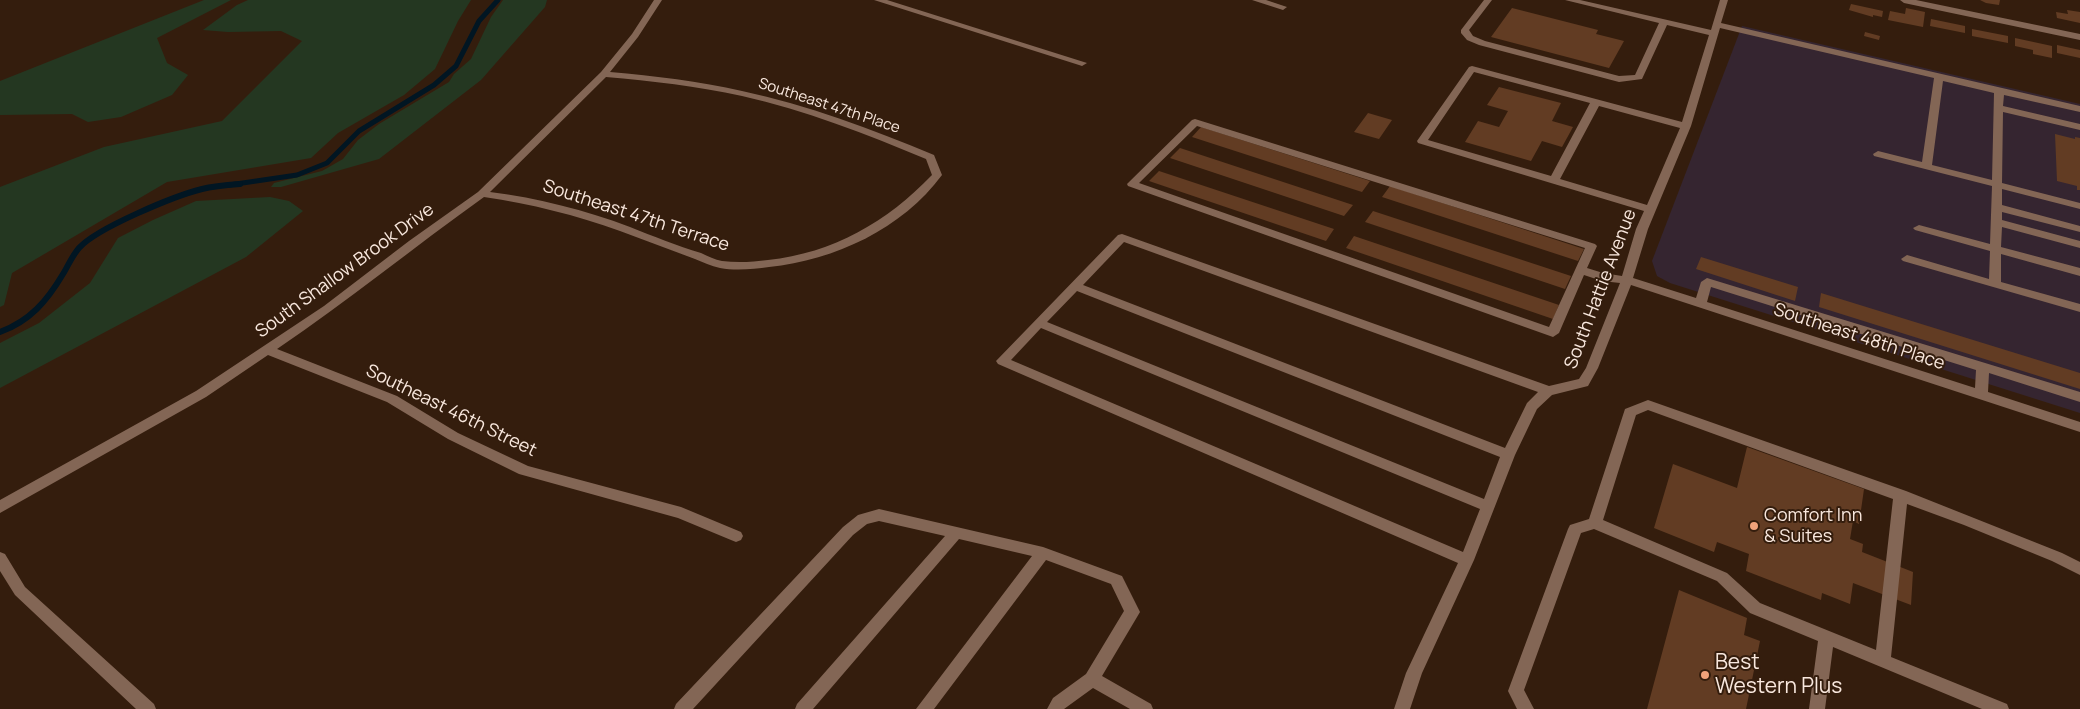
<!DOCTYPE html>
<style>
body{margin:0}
canvas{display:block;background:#341d0d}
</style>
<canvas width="2080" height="709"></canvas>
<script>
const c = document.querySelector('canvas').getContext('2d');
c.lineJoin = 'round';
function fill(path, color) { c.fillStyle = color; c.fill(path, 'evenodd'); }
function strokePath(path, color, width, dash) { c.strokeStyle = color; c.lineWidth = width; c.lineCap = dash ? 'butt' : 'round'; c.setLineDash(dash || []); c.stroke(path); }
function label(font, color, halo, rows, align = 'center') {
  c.font = font + ' Manrope,sans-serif'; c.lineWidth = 4; c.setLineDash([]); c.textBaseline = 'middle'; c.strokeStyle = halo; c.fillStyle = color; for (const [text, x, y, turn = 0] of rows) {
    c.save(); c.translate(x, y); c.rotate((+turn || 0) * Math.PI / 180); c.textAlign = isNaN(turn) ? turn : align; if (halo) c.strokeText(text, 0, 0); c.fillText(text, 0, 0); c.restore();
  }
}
const commercial = new Path2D(`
 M1742 26 2080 104V413L1670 283 1657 276 1652 261Z`);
const green = new Path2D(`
 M204 0H231L157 38 167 63 188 75 172 95 121 117 88 122 72 114 0 115V81Z
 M248 0H471L458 21 435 69 404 95 338 133 311 158 167 182 12 273 4 305 0 307V187L104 147 222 121 302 41 281 31 228 32 203 30 237 5Z
 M503 0H547L545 7 481 80 379 159 281 187H271L274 183 322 171 343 159 358 140 379 124 449 82 454 74 471 59 491 17Z
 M270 197 289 201 303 211 246 257 0 388V343L39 323 90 283 118 238 153 220 196 201Z`);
const streamFar1 = new Path2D(`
 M229 185 297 175 327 163 359 131 434 85 456 66 479 21 498 0`);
const stream = new Path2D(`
 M0 332C30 321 47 301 63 274 68 266 72 256 79 248 97 228 174 196 202 189 214 186 227 185 240 184`);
const building = new Path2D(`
 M1980 0H2000L1999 5 1986 3Z
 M1851 4 1883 11 1882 17 1873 15V17L1849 10Z
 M1512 8 1598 30 1596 34 1624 41 1609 68 1491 37Z
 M1906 8 1925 12 1923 27 1888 20 1890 11 1905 14Z
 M2067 10 2080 12V23L2057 18 2056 12 2068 14Z
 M1931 19 1965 26V33L1930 26Z
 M1972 29 2008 36V43L1972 36Z
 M1865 32 1880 36 1879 40 1864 36Z
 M2015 38 2052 46V58L2033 54V50L2015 46Z
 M2057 45 2080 50V58L2057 53Z
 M1499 87 1561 103 1552 121 1573 127 1562 147 1542 141 1531 161 1465 142 1478 121 1499 127 1508 111 1487 105Z
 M1368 113 1392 120 1379 139 1354 132Z
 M1201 127 1370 181 1362 192 1192 137Z
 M2055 134 2075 139V137L2080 138V190H2077V186L2057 181Z
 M1180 148 1353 205 1344 216 1170 158Z
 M1159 171 1334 229 1326 241 1149 181Z
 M1390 186 1584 249 1578 261 1382 197Z
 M1373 211 1571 276 1565 289 1365 222Z
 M1354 236 1559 305 1553 319 1346 248Z
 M1701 257 1798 287 1795 301 1696 269Z
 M1821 293 2080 373V389L1819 307Z
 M1747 447 1864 489 1859 524 1853 521 1850 539 1863 544 1862 552 1913 572 1911 605 1853 583 1850 604 1822 593 1821 600 1746 571 1749 554 1717 542 1714 552 1654 528 1673 464 1737 488Z
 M1679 590 1747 618 1744 635 1760 641 1746 709H1647Z`);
const minor = new Path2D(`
 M654 0H662L638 37 610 72C655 76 699 81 742 91 808 105 871 129 934 155L942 175C902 229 835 260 769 267 754 269 736 271 720 268 711 266 703 262 695 259 670 250 645 240 620 231 576 215 531 204 484 197 414 247 348 301 277 349L397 396 458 433 528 466 681 507 741 532 743 536 741 540 736 542 731 540 678 518 519 474 448 439 387 402 268 355 206 397 0 513V500L196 391 324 306 409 241 478 192 601 72 632 34ZM606 77C652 81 697 86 742 96 805 110 866 134 926 159L932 175C887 222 833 253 768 260 753 262 737 263 722 261 715 260 708 256 701 253 677 246 653 236 630 227 585 210 538 198 490 192Z
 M874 0H887L1087 63 1082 66 1079 65Z
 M1252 0H1266L1287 7 1283 10Z
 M1484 0H1492L1469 30 1473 36 1485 41 1619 76 1635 75 1659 23 1565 0H1580L1711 30 1720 0H1728L1721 23 2080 106V112L2004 95 2003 106 2080 124V130L2003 112 2002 183 2080 203V209L2002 189V205L2080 226V232L2002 212V220L2080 241V248L2002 227 2001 247 2080 268V276L2001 254V282L2080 304V312L1903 261 1901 259 1907 255 1989 279 1990 251 1915 230 1913 228 1919 225 1990 244 1992 186 1874 156 1873 154 1878 151 1922 162 1934 78 1720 28 1691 126 1648 229 1633 278 1696 298 1701 282 1707 278 2080 392V402L1989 373 1988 392 2080 422V432L1631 285 1598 368 1588 386 1552 395 1537 409 1515 455 1474 560 1422 673 1410 709H1394L1406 673 1458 563 998 364 996 361 1118 235 1122 234 1549 386 1579 379 1586 368 1620 283 1602 281 1584 275 1559 333 1553 337 1128 186 1127 184 1192 120 1195 119 1595 244 1597 246 1587 268 1603 273 1622 276 1636 229 1644 211 1418 143 1417 141 1469 67 1472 66 1682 122 1709 35 1667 25 1642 79 1619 82 1479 45 1467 40 1461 33V30ZM1474 72 1590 103 1551 176 1428 140ZM1943 81 1994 93 1992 180 1932 165ZM1599 106 1680 128 1647 205 1560 179ZM1197 126 1585 248 1549 327 1139 183ZM1124 242 1538 392 1527 403 1505 448 1083 285ZM1711 287 1976 370 1975 388 1707 302ZM1077 291 1500 457 1484 499 1047 322ZM1041 328 1480 509 1463 552 1011 360Z
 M1900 0H1916L2080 34V40L1904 3Z
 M1648 400 1906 491 2062 553 2080 562V575L2052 561 1964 525 1907 504 1891 657 2007 704 2009 709H1982L1833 647 1825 709H1809L1818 641 1750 613 1717 581 1594 529 1581 533 1524 690 1534 709H1517L1508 691 1568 529 1570 525 1589 519 1625 409ZM1648 410 1893 499 1876 650 1760 603 1727 573 1603 520 1636 415Z
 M879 509 1043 547 1122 576 1140 612 1102 676 1151 704 1153 709H1130L1093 688 1064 709H1047L1053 698 1086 674 1124 611 1111 584 1046 560 934 709H916L1032 556 959 539 813 709H795L797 704 945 536 879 521 867 524 853 535 693 709H674L676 704 843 527 858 515Z
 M0 552 5 554 25 587 154 704 156 709H136L15 595 0 571Z`);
const markers = [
 [1754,526,5,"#f0a27a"],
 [1705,675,5,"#f0a27a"]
];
const farStreetnames = [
 ["Southeast 47th Place",829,106,18]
];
const streetNames = [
 ["Southeast 47th Terrace",636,216,18],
 ["South Shallow Brook Drive",345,271,-36],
 ["South Hattie Avenue",1601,289,-69],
 ["Southeast 48th Place",1859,337,18],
 ["Southeast 46th Street",451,411,26]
];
const poiNames = [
 ["Comfort Inn",1764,516],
 ["& Suites",1764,537]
];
const nearPoinames = [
 ["Best",1715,663],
 ["Western Plus",1715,687]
];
fill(commercial, '#352530');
fill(green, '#243721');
strokePath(streamFar1, '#011623', 5);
strokePath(stream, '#011623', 6);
fill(building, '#623c23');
fill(minor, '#836655');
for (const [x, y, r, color] of markers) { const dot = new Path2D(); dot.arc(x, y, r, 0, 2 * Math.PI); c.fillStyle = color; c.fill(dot); strokePath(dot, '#341d0d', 2); }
label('15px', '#f9e8de', '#341d0d', farStreetnames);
label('18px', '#f9e8de', '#341d0d', streetNames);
label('18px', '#f9e8de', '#341d0d', poiNames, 'left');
label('21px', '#f9e8de', '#341d0d', nearPoinames, 'left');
</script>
